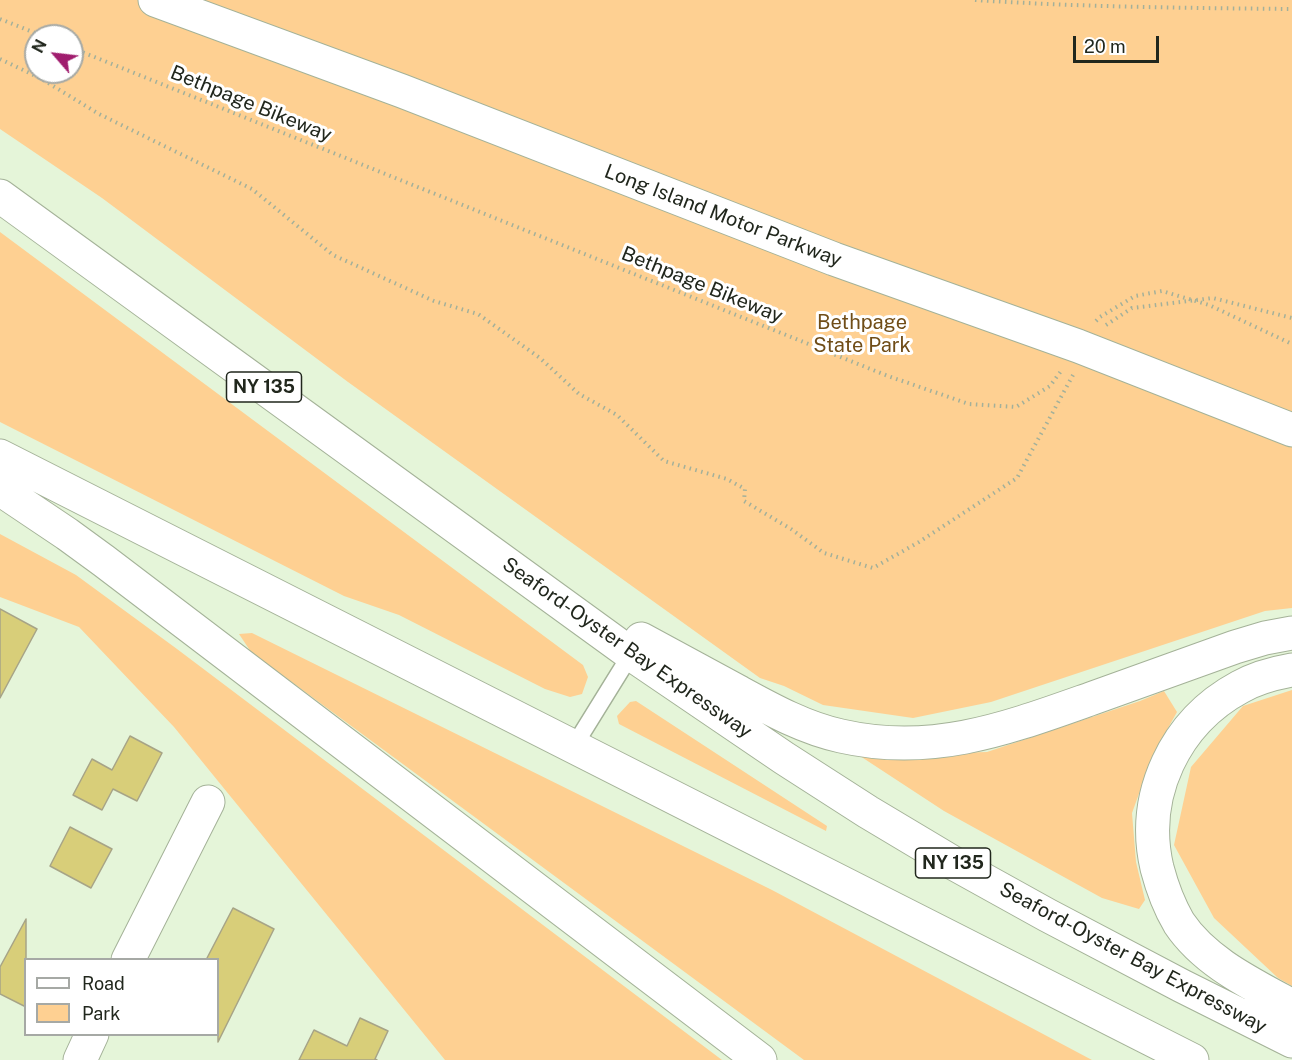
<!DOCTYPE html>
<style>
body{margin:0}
#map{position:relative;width:1292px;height:1060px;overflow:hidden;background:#e5f5d9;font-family:"Public Sans",sans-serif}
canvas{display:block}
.legend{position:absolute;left:24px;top:958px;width:195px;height:78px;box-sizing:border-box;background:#fff;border:2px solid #a6a9a5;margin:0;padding:8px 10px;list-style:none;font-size:18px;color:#21271d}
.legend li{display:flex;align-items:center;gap:12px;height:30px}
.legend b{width:30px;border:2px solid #a6a9a5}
.north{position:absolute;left:24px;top:24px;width:60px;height:60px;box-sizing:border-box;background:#fff;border:2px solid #a6a9a5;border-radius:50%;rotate:298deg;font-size:16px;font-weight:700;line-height:24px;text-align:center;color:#21271d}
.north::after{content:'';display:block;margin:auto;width:21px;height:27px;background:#a01d6e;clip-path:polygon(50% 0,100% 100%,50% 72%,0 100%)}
.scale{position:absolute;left:1073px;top:36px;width:86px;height:27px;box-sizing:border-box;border:3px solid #21271d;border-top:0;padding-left:8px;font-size:18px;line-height:21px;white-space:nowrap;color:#21271d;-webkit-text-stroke:4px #fff;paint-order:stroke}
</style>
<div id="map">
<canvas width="1292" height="1060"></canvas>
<ul class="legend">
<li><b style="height:8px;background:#fff"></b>Road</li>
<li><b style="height:16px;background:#fed092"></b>Park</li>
</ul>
<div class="north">N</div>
<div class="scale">20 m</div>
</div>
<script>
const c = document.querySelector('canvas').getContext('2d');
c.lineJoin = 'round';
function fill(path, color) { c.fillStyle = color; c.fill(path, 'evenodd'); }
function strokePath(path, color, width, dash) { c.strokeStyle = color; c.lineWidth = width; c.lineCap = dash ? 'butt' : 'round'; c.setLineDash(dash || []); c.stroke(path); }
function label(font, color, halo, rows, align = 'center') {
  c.font = font + ' "Public Sans",sans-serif'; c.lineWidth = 6; c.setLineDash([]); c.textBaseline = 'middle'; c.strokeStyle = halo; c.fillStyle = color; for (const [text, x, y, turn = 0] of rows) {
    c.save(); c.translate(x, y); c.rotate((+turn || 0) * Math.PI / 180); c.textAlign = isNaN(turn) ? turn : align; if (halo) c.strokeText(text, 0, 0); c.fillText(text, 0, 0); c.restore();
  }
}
const green = new Path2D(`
 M0 0H1292V608L1265 611 991 702 913 718 823 705 784 686 760 678 348 382 102 198 0 129ZM36 36H72V72H36Z
 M0 232 583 665 588 677 582 694 570 697 545 689 399 615 344 596 0 422Z
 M0 534 76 575 177 649 722 1060H445L174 727 79 627 0 597Z
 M252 633 772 890 1092 1060H804L251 652 239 634Z
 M1292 690V986L1278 978 1214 918 1174 845 1191 767 1243 706Z
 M1164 691 1177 712 1153 755 1132 813 1136 862 1145 900 1139 909 1102 898 944 811 860 756 987 752 1140 701Z
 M636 701 827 826 826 831 619 724 617 716 630 702Z`);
const building = new Path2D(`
 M0 609 37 629 0 698Z
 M130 736 162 753 137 801 113 789 102 810 73 795 92 759 112 770Z
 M70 827 112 849 91 888 50 866Z
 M233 908 274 929 218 1042V960H206Z
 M26 919V1007L0 994V967Z
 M360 1018 388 1031 375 1059 377 1060H299L314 1030 347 1046Z`);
const path = new Path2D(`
 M975 0C1080 7 1186 8 1292 9
 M0 19 43 36
 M72 48 888 376 969 404 1016 407 1050 386 1061 371
 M0 59 40 78 99 114 252 189 333 255 434 301 478 314 540 358 579 394 617 415 664 461 727 479 745 489 744 501 791 529 824 553 873 568 919 542 1017 478 1073 375
 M1096 321 1100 317 1135 296 1162 291 1209 305 1292 344
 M1106 325 1132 308 1213 298 1292 318`);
const service = new Path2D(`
 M574 746 631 654`);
const minor = new Path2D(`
 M155 0 402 91 834 259 1078 346 1292 430
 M128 960 208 802
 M80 1060 92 1034`);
const motorway = new Path2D(`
 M0 196 631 654 784 758 868 812 955 864 1047 915 1182 986 1292 1041
 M0 456 1192 1060
 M0 489 67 534 104 561 760 1060
 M641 639C673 656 705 674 737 691 770 709 804 728 841 736 933 757 1008 728 1093 698 1140 681 1188 664 1235 647L1265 638 1292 633
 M1292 670C1275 673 1256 678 1240 687 1175 722 1140 795 1157 868 1162 887 1169 906 1179 923 1205 962 1252 984 1292 1006`);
const shields = [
 [264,387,75],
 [953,863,75]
];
const shieldNames = [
 ["NY 135",264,387],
 ["NY 135",953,863]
];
const streetNames = [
 ["Bethpage Bikeway",251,104,22],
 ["Long Island Motor Parkway",723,216,21],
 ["Bethpage Bikeway",702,285,22],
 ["Seaford-Oyster Bay Expressway",627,648,35],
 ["Seaford-Oyster Bay Expressway",1133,958,28]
];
const parkNames = [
 ["Bethpage",862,323],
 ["State Park",862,346]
];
fill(green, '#fed092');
fill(building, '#d8ce79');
strokePath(building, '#a7a487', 1.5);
strokePath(service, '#a4b298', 19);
strokePath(minor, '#a4b298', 35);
strokePath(motorway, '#a4b298', 35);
strokePath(path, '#a3b09a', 4, [1.5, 4.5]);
strokePath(service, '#fff', 16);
strokePath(minor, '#fff', 33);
strokePath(motorway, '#fff', 33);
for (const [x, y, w] of shields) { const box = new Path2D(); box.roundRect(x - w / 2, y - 15, w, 30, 4.5); c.fillStyle = '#fff'; c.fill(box); strokePath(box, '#21271d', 1.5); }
label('bold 18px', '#21271d', null, shieldNames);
label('20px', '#21271d', '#fff', streetNames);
label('20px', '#704d17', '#fff', parkNames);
</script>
